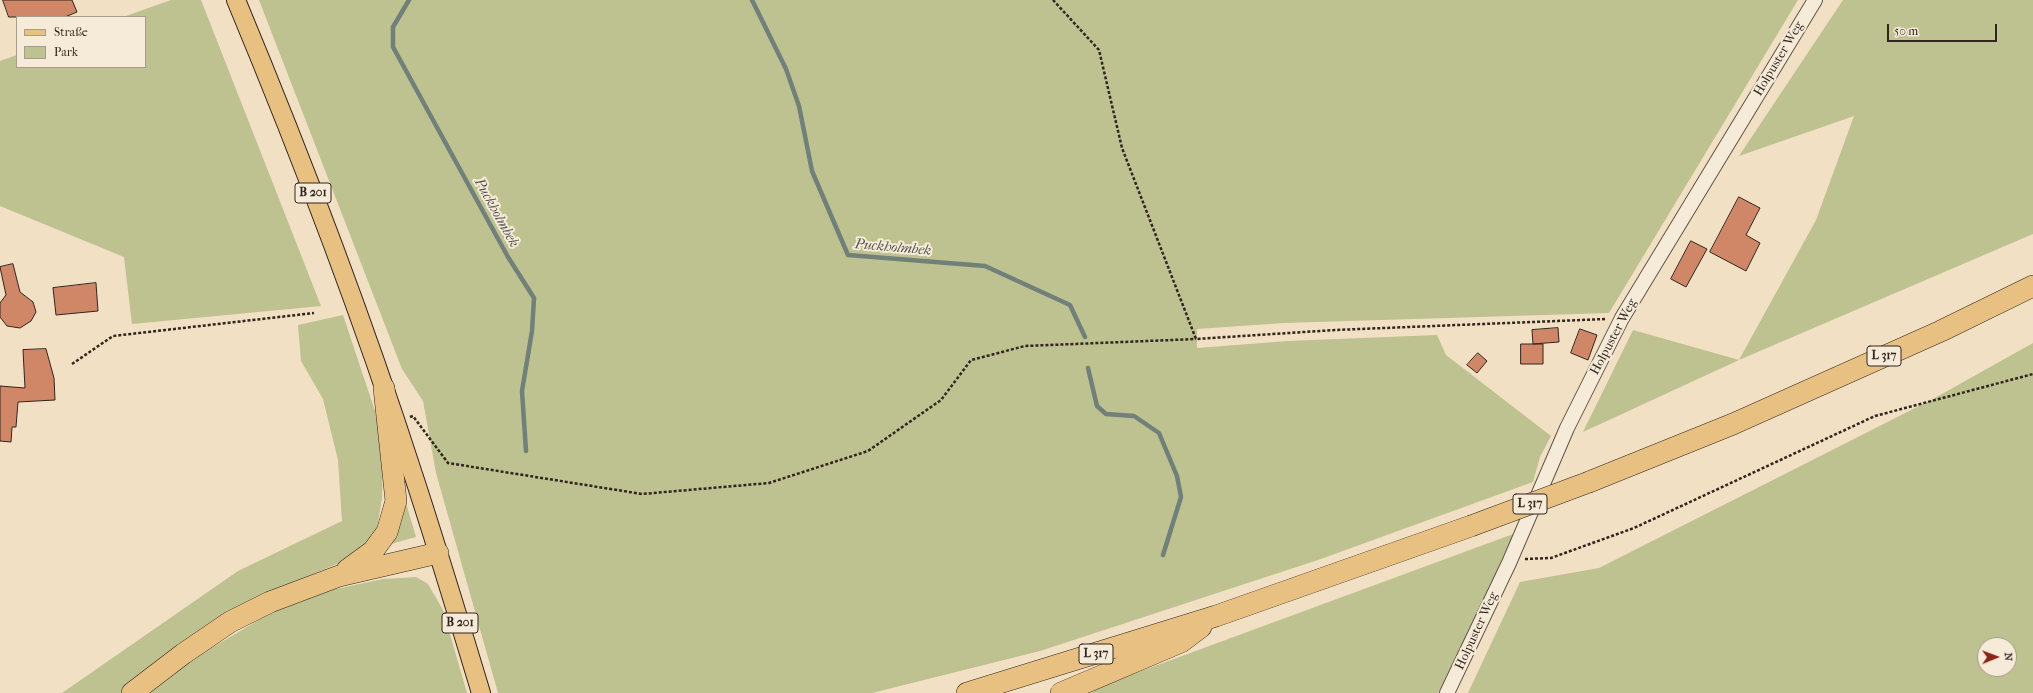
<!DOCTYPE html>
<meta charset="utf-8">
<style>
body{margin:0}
#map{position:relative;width:2033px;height:693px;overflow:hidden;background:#f1e0c3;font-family:"IM FELL French Canon",serif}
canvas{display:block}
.legend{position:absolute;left:16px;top:16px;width:130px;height:52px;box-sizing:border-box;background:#f6ebd8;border:1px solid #a79c8e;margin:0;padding:5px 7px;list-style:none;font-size:12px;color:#31251f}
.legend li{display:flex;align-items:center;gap:8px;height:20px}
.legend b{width:20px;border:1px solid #a79c8e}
.north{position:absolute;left:1977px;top:637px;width:40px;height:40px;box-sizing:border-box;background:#f6ebd8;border:1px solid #a79c8e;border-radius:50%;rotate:89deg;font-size:11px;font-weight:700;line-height:16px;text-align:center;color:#31251f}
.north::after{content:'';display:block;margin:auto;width:14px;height:18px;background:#8f2418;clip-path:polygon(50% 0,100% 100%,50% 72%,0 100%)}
.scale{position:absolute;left:1887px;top:24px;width:110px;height:18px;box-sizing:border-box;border:2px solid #31251f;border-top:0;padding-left:5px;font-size:12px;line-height:14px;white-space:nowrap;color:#31251f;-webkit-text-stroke:3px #f6ebd8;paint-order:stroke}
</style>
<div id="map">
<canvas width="2033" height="693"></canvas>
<ul class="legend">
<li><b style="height:5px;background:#e8c082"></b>Straße</li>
<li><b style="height:11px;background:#bec190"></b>Park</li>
</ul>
<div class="north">N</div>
<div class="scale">50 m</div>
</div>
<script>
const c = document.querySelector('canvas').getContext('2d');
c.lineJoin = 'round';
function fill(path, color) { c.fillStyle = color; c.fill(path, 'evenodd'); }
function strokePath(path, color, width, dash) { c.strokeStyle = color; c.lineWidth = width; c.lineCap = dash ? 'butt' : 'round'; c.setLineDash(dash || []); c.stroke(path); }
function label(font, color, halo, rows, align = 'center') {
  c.font = font + ' "IM FELL French Canon",serif'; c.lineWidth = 4; c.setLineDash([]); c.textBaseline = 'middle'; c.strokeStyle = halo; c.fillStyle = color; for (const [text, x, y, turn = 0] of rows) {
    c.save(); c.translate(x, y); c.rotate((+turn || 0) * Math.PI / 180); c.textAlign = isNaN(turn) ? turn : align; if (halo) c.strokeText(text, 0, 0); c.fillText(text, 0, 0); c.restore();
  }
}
const green = new Path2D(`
 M171 0H201L321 306 132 324 124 257 0 206V61L17 55V67H145V17H123Z
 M259 0H1798L1609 313 1284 323 1197 329V348L1288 341 1437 335 1446 355 1551 436 1540 457 1533 482 1318 560 1040 651 872 693H498L436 473 423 401 402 369Z
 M1843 0H2033V234L1739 360 1583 432 1633 330 1739 360 1816 220 1854 116 1739 156Z
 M343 315 375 411 383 455 382 498 377 528 358 555 257 598 125 693H62L238 571 342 521 338 460 323 399 301 361 298 325Z
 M2033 343V693H1468L1520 582 1599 568 1933 399ZM1985 645H2009V669H1985Z
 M406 503 416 537 391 544 400 526Z
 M1516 533 1438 693H1091L1106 684Z
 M416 577 428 584 443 610 467 693H149L176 669 274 611 331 590 383 579Z`);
const stream = new Path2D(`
 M409 0 393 27V47L508 257 534 298 532 331 522 391 526 451
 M752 0 786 69 799 106 812 171 848 255 985 266 1070 305 1085 337
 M1088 368 1097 406 1106 414 1134 416 1159 433 1177 476 1181 497 1163 555`);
const building = new Path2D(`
 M3 0H72L77 12 65 17H9Z
 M1739 197 1760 208 1746 235 1760 243 1746 271 1710 252Z
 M1691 241 1707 249 1686 287 1671 279Z
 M13 264 20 292 33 302 36 312 31 321 20 328 7 326 0 317V303L6 295 0 267Z
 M96 283 98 311 56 315 53 288Z
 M1558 328 1559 342 1533 344 1532 330Z
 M1580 329 1597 335 1588 360 1571 353Z
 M1521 344H1543V364H1521Z
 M46 349 54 378 55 400 18 402 16 427H12L11 442 0 441V386L25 388 23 350Z
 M1478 353 1487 361 1477 373 1467 365Z`);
const path = new Path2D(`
 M1053 0 1099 50 1122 148 1196 339 1335 330 1606 319
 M72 364 113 336 314 313
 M410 417 413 416 448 463 642 494 769 483 868 451 941 400 971 360 1025 346 1196 339
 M1525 559 1551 558 1634 528 1875 416 2033 374`);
const minor = new Path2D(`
 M1447 693 1509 563 1567 428 1622 318 1815 0`);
const major = new Path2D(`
 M236 0C301 156 361 313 413 474 437 547 459 620 481 693`);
const highway = new Path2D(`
 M1589 482 1733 424 1941 331 2033 286
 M347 570 373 551 387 532 396 501 384 388
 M132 693 183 654 230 622 270 602 339 576 438 553
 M967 693 1216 616 1471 526
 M1061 693 1181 642 1201 627`);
const highwayBridge = new Path2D(`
 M1471 526 1589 482`);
const shields = [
 [313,193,36],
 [1884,356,34],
 [1530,504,34],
 [460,623,36],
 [1096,654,34]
];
const shieldNames = [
 ["B 201",313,193],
 ["L 317",1884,356],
 ["L 317",1530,504],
 ["B 201",460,623],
 ["L 317",1096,654]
];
const streetNames = [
 ["Holpuster Weg",1779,59,-59],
 ["Holpuster Weg",1614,337,-62],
 ["Holpuster Weg",1477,631,-65]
];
const waterNames = [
 ["Puckholmbek",496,213,61],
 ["Puckholmbek",893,248,5]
];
fill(green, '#bec190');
strokePath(stream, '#718079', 4.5);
fill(building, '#d08767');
strokePath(building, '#31251f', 1);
strokePath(minor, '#615448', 16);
strokePath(major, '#31251f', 20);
strokePath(highway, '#31251f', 22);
strokePath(path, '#31251f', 2.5, [3, 2]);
strokePath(minor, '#f6ebd8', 14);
strokePath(major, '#e8c082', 18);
strokePath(highway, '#e8c082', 21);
strokePath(highwayBridge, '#31251f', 22, []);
strokePath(highwayBridge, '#e8c082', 21);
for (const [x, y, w] of shields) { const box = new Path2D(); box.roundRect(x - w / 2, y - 10, w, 20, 3); c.fillStyle = '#f6ebd8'; c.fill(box); strokePath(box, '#31251f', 1); }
label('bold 12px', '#31251f', null, shieldNames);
label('13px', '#31251f', '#f6ebd8', streetNames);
label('italic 14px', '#51534c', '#f6ebd8', waterNames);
</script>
